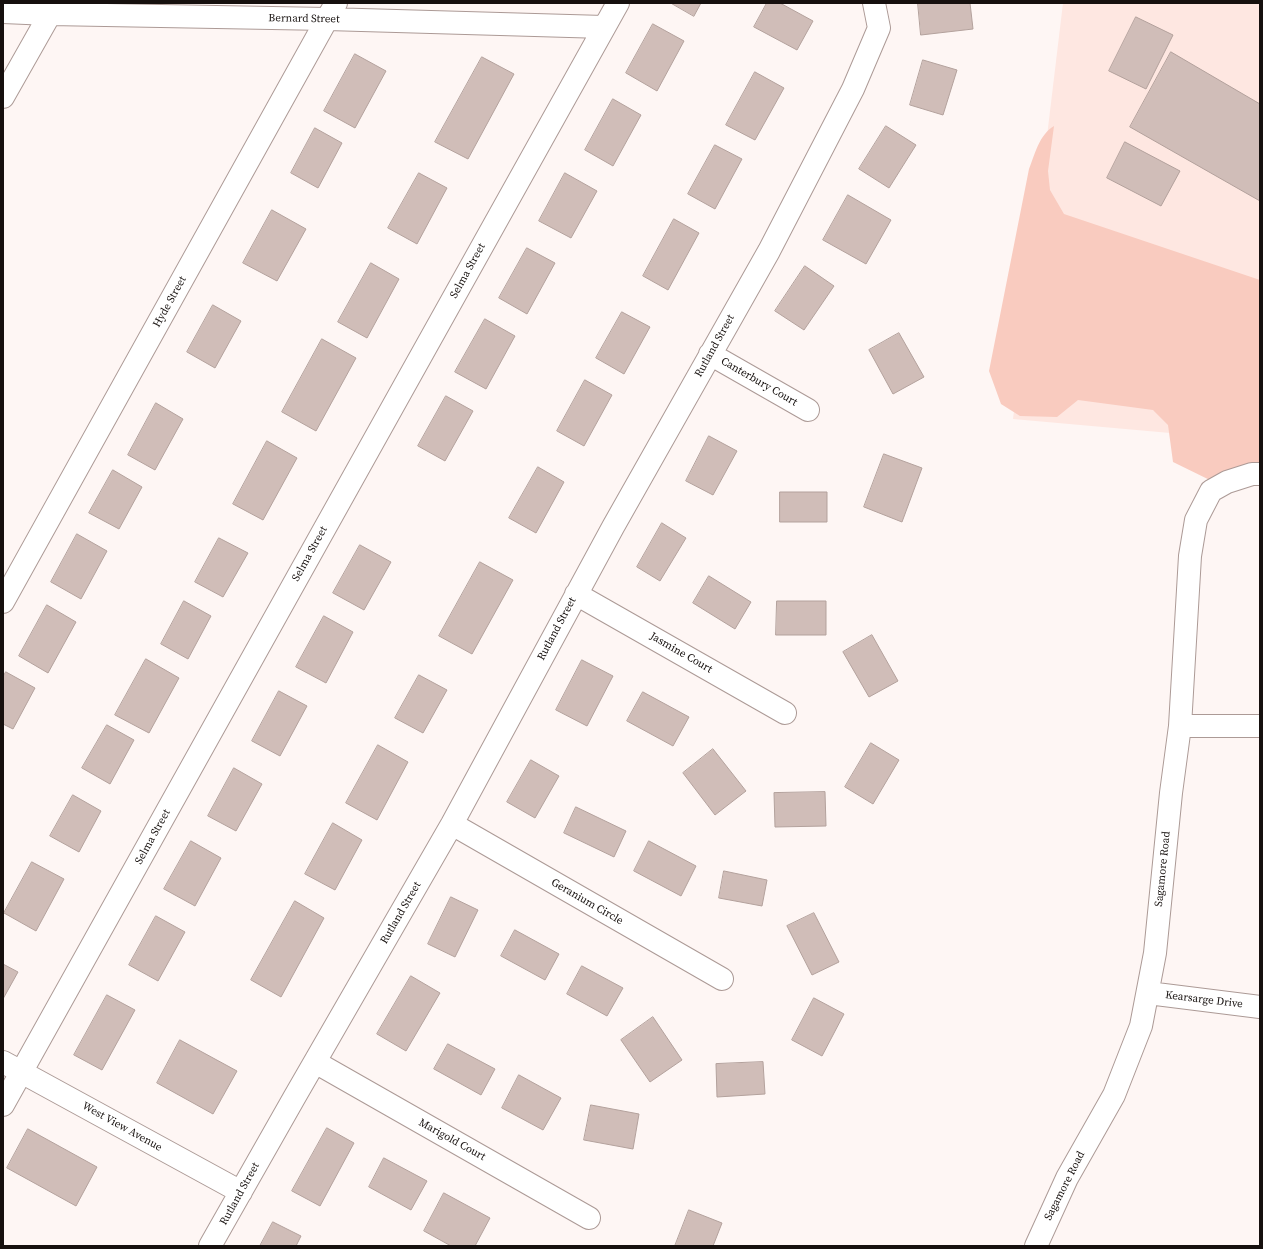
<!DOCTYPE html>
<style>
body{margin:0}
#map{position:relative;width:1263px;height:1249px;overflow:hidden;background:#fef6f4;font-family:"Source Serif 4",serif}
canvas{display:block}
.frame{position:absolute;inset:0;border:4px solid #16100e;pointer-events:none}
</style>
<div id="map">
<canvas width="1263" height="1249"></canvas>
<div class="frame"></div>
</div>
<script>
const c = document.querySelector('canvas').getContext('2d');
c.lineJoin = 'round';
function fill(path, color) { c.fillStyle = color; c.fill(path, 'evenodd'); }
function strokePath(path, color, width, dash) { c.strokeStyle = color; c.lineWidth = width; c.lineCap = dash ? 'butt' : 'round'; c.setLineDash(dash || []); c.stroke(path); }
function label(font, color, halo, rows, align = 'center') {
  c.font = font + ' "Source Serif 4",serif'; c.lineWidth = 3; c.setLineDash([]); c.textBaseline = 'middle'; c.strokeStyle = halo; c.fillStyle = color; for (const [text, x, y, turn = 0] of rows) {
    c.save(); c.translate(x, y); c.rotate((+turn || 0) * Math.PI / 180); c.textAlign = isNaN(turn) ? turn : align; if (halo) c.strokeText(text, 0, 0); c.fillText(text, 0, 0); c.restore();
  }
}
const built = new Path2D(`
 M1063 3H1260V441L1013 419Z`);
const green = new Path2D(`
 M1054 126 1048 171 1050 190 1064 214 1260 280V471L1220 485 1173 462 1168 425 1153 410 1078 400 1057 417 1020 416 1001 404 989 371 1029 169C1035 154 1039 135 1054 126Z`);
const building = new Path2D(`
 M671 3H701L694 16Z
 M767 3H780L813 21 797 50 754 27Z
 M918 3H970L973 29 921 35Z
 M1136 17 1173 35 1146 89 1109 71Z
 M653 24 684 41 657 91 626 73Z
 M1171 52 1260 104V201L1130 127Z
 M355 54 386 71 355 128 324 111Z
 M482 57 514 74 468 159 435 142Z
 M923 60 957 70 943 115 910 105Z
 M755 72 784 88 755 140 726 125Z
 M613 99 641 115 613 166 585 150Z
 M886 126 916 145 889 188 859 169Z
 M315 128 342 143 318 188 291 173Z
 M1125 142 1180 171 1161 206 1107 178Z
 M715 145 742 159 715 209 688 194Z
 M419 173 447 188 417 244 388 228Z
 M565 173 597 191 571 238 539 221Z
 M848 195 891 220 866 264 823 240Z
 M272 210 306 229 277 281 243 263Z
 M674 219 699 233 668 290 643 276Z
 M527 248 555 263 527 314 499 298Z
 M371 263 399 279 367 338 338 322Z
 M805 266 834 286 804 330 775 311Z
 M213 305 241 321 215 368 187 352Z
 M622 312 650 327 624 374 596 358Z
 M485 319 515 336 486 389 455 372Z
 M899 333 924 377 893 394 869 350Z
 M322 339 356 358 316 431 282 412Z
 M585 380 612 395 584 446 557 431Z
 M446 396 473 411 445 461 418 446Z
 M156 403 183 419 155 470 128 455Z
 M709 436 737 451 713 495 686 481Z
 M267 441 297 458 263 520 233 504Z
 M884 454 922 468 902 522 864 507Z
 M538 467 564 482 536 533 509 518Z
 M113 470 142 487 119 529 89 513Z
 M780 492H827V522H780Z
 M662 523 686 538 660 581 637 567Z
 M77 534 107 551 81 599 51 582Z
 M219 538 248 553 223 597 195 582Z
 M360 545 391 562 364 610 333 593Z
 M480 562 513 580 472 654 439 636Z
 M709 576 751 602 735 629 693 603Z
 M184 601 211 616 188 659 161 644Z
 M777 601H826V635H776Z
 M47 605 76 622 48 673 19 656Z
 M324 616 353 632 326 683 296 667Z
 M872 635 898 681 869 697 843 652Z
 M146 659 179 678 149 733 115 715Z
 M582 660 613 676 587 726 556 710Z
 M6 672 35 688 13 729 3 724V677Z
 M419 675 447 690 423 733 395 718Z
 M279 691 307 706 280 756 252 741Z
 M643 692 689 717 673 746 627 721Z
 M107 725 134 740 110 784 82 768Z
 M871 743 899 760 873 804 845 787Z
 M378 745 408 762 377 820 346 803Z
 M713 749 746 791 715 815 683 773Z
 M531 760 559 776 535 818 507 802Z
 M234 768 262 784 236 831 208 816Z
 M825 792 826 826 775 827 774 793Z
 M73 795 101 811 79 852 50 836Z
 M576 807 626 831 614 857 564 833Z
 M333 823 362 840 335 890 305 874Z
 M191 841 221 858 195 906 164 889Z
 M649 841 696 866 681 896 634 871Z
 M32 862 64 879 36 931 4 913Z
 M724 871 767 880 762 906 719 898Z
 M451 897 478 910 455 957 428 944Z
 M295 901 324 918 281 997 251 980Z
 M814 913 839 962 812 975 787 926Z
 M156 916 185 932 158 981 129 965Z
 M515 930 559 954 545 980 501 956Z
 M3 964 18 972 3 999Z
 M582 966 623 988 607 1016 567 994Z
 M411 976 440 993 406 1051 377 1034Z
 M107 995 135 1010 102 1070 74 1055Z
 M814 998 844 1014 822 1056 792 1040Z
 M653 1017 682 1060 650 1082 621 1040Z
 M180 1040 237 1071 213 1114 157 1083Z
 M448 1044 495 1069 481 1095 434 1069Z
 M763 1062 765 1094 717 1097 716 1064Z
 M519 1075 561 1098 543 1130 502 1108Z
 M591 1105 639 1114 633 1149 584 1140Z
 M327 1128 354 1143 320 1206 292 1191Z
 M28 1129 97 1167 76 1206 7 1168Z
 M384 1158 427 1181 411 1210 369 1187Z
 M444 1193 490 1218 475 1246H451L424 1231Z
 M689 1210 722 1223 713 1246H675Z
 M273 1222 301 1236 296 1246H260Z`);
const minor = new Path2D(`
 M3 12 50 14 327 19 604 27
 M3 97 50 14
 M710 354 808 410
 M576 594 785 713
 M3 602 336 3
 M1180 726H1260
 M452 824 722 979
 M1148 993 1260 1007
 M3 1062 241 1192
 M315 1062 589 1218
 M3 1105 618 3
 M210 1246 294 1098 452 824 613 527 769 251 853 89 879 28 874 3
 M1036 1246 1067 1178 1114 1095 1141 1026 1155 953 1171 793 1180 726 1190 556 1196 520 1211 491 1227 482 1252 474H1260`);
const streetNames = [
 ["Bernard Street",304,19,1],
 ["Selma Street",468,271,-61],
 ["Hyde Street",170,302,-61],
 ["Rutland Street",715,346,-61],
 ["Canterbury Court",759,382,30],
 ["Selma Street",310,554,-61],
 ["Rutland Street",557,629,-62],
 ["Jasmine Court",681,653,30],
 ["Selma Street",153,837,-61],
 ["Sagamore Road",1163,869,-84],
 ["Geranium Circle",587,902,30],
 ["Rutland Street",401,913,-60],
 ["Kearsarge Drive",1204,1000,7],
 ["West View Avenue",122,1127,29],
 ["Marigold Court",452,1140,29],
 ["Sagamore Road",1065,1186,-63],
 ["Rutland Street",240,1194,-61]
];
fill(built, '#fee7e1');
fill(green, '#f9cbbf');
fill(building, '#d0bdb8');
strokePath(building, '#b3a19c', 1);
strokePath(minor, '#ac9a96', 24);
strokePath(minor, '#fff', 22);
label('11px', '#16100e', '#fff', streetNames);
</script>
